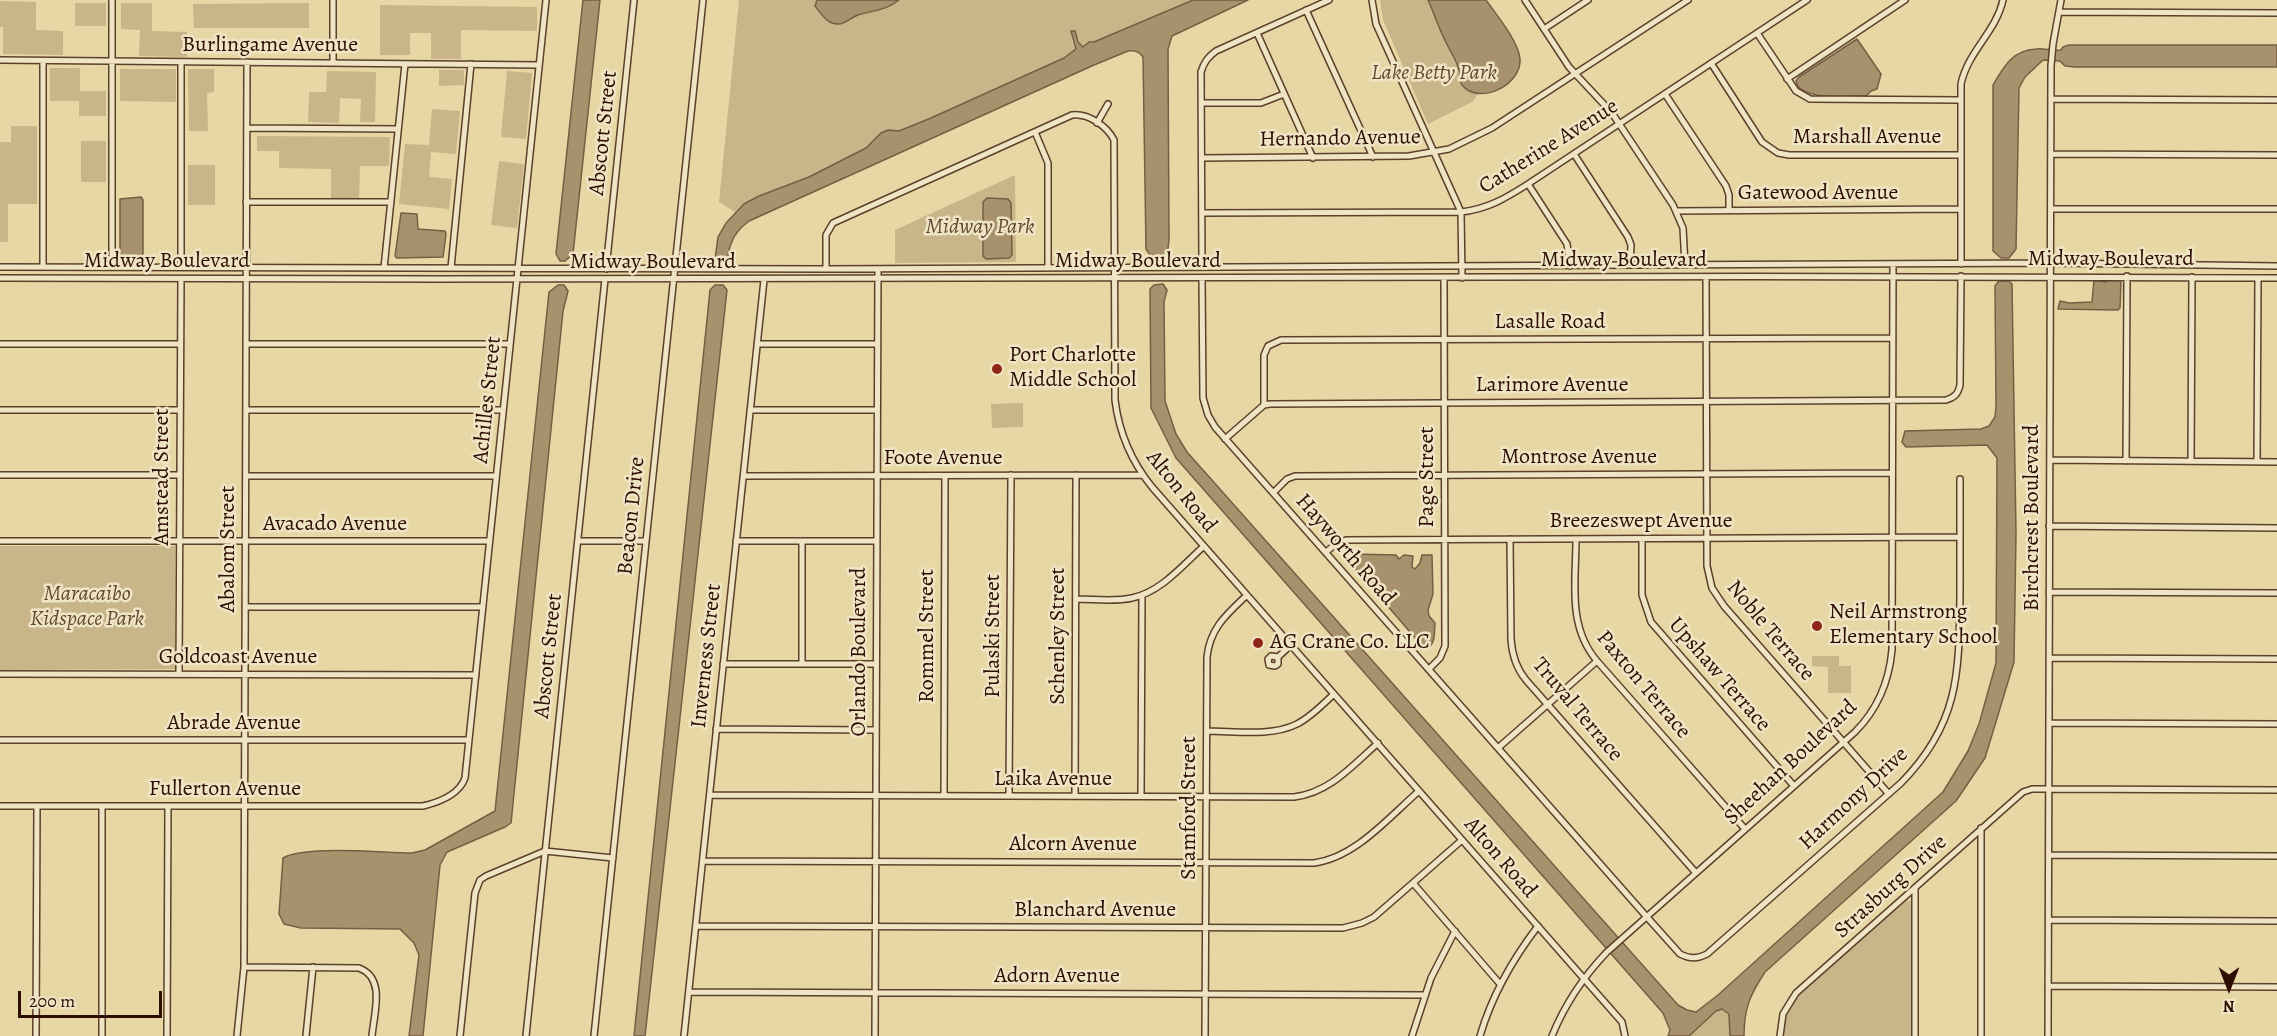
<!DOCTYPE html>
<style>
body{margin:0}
#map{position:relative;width:2277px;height:1036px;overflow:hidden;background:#e7d7a4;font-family:Alegreya,serif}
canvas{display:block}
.north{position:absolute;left:2199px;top:958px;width:60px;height:60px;-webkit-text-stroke:4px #efe5c4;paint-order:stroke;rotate:180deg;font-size:16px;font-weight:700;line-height:24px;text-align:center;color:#2e0d03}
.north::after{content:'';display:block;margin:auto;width:21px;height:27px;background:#2e0d03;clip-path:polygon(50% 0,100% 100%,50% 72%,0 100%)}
.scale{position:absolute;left:18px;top:991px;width:144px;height:27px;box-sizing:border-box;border:3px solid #2e0d03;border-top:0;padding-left:8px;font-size:18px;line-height:21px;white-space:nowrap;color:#2e0d03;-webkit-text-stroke:4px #efe5c4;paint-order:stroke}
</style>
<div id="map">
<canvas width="2277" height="1036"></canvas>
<div class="north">N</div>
<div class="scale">200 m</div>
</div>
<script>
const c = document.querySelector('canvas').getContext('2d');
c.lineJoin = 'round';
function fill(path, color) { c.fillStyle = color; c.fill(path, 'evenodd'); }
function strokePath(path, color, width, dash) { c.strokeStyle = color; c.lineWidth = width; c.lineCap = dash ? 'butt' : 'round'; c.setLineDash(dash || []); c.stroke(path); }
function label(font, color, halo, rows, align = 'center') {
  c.font = font + ' Alegreya,serif'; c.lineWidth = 5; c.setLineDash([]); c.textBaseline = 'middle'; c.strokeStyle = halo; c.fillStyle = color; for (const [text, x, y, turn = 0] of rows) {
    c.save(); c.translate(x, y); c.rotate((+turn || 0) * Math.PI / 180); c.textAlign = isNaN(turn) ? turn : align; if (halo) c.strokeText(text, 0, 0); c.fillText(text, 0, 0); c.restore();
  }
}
const green = new Path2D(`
 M739 0H1193L1094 42H1089L1083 47 1078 42 1075 31 1072 40 1076 51 1064 58 931 118 899 131 881 133 866 148 809 177 759 196 735 212 719 202Z
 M1380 0H1428L1458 65 1459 76 1472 91 1479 93 1472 102 1428 124 1383 20Z
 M0 1 36 2V30L63 31V55L3 54V27H0Z
 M75 3H106V26H75Z
 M121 3H152V31L187 32V57L139 56 140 30 121 29Z
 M309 3V28H194L193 4Z
 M380 5 537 7V31L461 30V59H431V33H410V55H380Z
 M50 68H80V91H106V116H79V101H50Z
 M120 69H176V102L120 101Z
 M188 69H214V92L207 93 208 131H189Z
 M439 70H464V85L439 86Z
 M327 71 376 72 375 122H360L361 99 340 98 339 123 308 122 309 92H326Z
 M507 71 532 73 526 139 501 137Z
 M432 109 460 111 456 154 431 152 429 177 452 179 449 209 399 204 405 144 429 145Z
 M11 126H37V204H8V242H0V142H11Z
 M257 136 390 137 389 166H360L359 198H331V169L279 168V151H257Z
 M81 141H106V182H81Z
 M499 161 524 164 517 228 491 225Z
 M188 165H215V205H188Z
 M1015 175 1016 262 895 263V230Z
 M1023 403V427L992 428 991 404Z
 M0 546H175V669L0 670Z
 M1812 656H1839V666H1851V693H1828V667L1812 666Z
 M1907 900 1911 902 1913 906V1036H1783C1784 1020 1788 1009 1798 996Z
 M1722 1009 1729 1014 1730 1036H1689L1716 1011Z`);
const water = new Path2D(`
 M583 0H600L573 254 565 261H560L556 254Z
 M817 0H899C885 11 874 10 858 15 849 18 845 27 832 23 825 21 820 12 815 6Z
 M1193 0H1248L1172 36 1168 49 1169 240 1167 256 1163 261H1154L1146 249 1143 57C1139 51 1134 50 1128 51L1094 65 749 221C741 227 734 234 731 244 728 250 729 257 726 262H717L715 259 718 237 726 223 744 204 759 196 809 177 866 148 881 133 888 130 899 131 931 118 1064 58 1076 49 1071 31H1075L1078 42 1083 47 1089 42H1094Z
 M1428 0H1486C1496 14 1519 42 1520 59 1522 85 1479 106 1462 85 1458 79 1461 73 1458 67 1455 57 1448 48 1444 38 1438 26 1434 13 1428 0Z
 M1857 39 1881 74 1877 89 1871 91 1866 96C1845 96 1816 101 1798 87L1796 81 1799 77Z
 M2069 45H2277V67H2075L2065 66 2060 61 2043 60 2025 77 2019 88 2016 249 2009 258H2001L1993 251V85C2004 66 2013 50 2036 49 2044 48 2052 51 2061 50L2063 47Z
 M141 197 143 200V254C137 258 126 259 120 254V199Z
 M987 198 1008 199 1011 203 1012 255 1009 258 986 259 983 256V202Z
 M401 213 417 214 418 229 445 231 446 234 443 257 397 258 395 256Z
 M2094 280 2106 282 2108 280H2119L2121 283 2120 308 2118 310 2058 309 2060 301 2069 303 2092 302Z
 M1999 281H2009L2012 284 2016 533 2014 662 1985 758 1956 801 1765 972C1750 995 1744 1008 1744 1036H1730L1729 1014 1722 1009 1716 1011 1689 1036H1668L1670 1030 1663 1013 1176 458 1151 408 1150 289 1154 285 1163 284 1167 290 1164 302 1165 401 1176 434 1187 452 1678 1005 1687 1010 1696 1012 1718 995 1943 792 1968 751 1979 724 1996 663 1997 458 1987 445 1906 447 1902 442 1905 431 1981 429 1989 426 1995 417 1996 407 1995 286Z
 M558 285H564L568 291 563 311 511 823 505 827 447 852 440 865 423 1036H409L419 955 414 943 400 929 301 928 284 924 279 914 283 858C305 845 382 853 412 853L425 850 495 811 549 292Z
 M715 285H723L727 290 645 1036H634L710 290Z
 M1353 554 1396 555 1399 559 1404 555 1413 556 1412 567 1415 569 1420 563 1422 555H1432L1433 594 1428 610 1429 616 1435 623C1434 632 1436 644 1427 648L1422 646 1348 560Z`);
const minor = new Path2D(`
 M1372 0 1376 24 1461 212 1462 278
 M1525 0 1569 67 1612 113 1673 205 1683 228 1685 265
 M1306 10 1373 157
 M2059 12 2277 13
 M1544 29 1588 0
 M1257 33 1313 158
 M1757 33 1796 91 1810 99 1960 100
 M0 60 539 65
 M333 63V0
 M1711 63 1762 142 1778 153 1789 155H1960
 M1787 79 1905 0
 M1665 94 1726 186 1729 195V210
 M2051 99 2277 100
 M1201 103H1261L1284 94
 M1097 123 1108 104
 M247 128 398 129
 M1035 132 1048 163V267
 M1574 154 1628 237 1631 245 1630 265
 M2051 154 2277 155
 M1202 158 1409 156 1449 149 1492 128 1688 0
 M1528 184 1567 244 1570 266
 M246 202H391
 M2051 209H2277
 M1676 211 1960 209
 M1202 213 1461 212C1488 209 1506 198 1528 184L1807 0
 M1961 264V84C1968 51 1996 32 2003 0
 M0 267 826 269 2050 263 2277 266
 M43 267V61
 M112 267V0
 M181 267V62
 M1202 267 1201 72C1204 62 1208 57 1216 51L1329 0
 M384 268 405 64
 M451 268 471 64
 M606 269 634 0
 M826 269V235L833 223 1072 115C1088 113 1107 126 1114 140L1115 400C1119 433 1131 461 1152 487L1622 1022 1625 1036
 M1706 277 1707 566 1712 588 1724 606 1888 793
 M0 278C759 282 1518 273 2277 278
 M1202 278 1203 398 1208 415 1215 427 1646 916 1680 954C1690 959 1697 959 1707 954L1901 783C1960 723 1959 672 1960 593 1960 555 1960 517 1960 479
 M0 344H180
 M246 344H510
 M757 344H878
 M1264 405V355L1268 346 1281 340 1893 338
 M0 410H180
 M246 410H503
 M750 410H877
 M1225 439 1264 405 1270 404 1946 400C1955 397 1958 394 1960 385L1961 276
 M2050 460 2277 462
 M2126 461 2127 276
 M2191 461 2192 277
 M2257 462 2258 278
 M0 475H180
 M246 476H496
 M743 476 1142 475
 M1273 493 1287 479 1295 476 1892 473
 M2049 526 2277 528
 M1510 539 1511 639C1512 655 1516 668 1526 680L1696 873
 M1576 539C1576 581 1567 626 1597 661L1745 829
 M1642 539V595L1651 622 1794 786
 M0 541H489
 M578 541H646
 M736 541H877
 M1326 552 1337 543 1346 540 1960 537
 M2049 592 2277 593
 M1076 599C1094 599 1114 602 1132 598 1161 592 1183 565 1204 546
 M245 607H483
 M1278 657V664L1275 666 1269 665 1268 659 1271 656 1278 657 1291 645
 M2049 658 2277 659
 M723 664H876
 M802 664V541
 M1429 669 1440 658 1445 646 1444 278
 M0 674 476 675
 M179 674 181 279
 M2049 723 2277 724
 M716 729 876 730
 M1207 731C1235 731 1271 737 1297 724 1311 717 1323 704 1334 694
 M0 740H469
 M1498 748 1597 661
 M710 795 1294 797C1329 793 1352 766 1378 743
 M944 796 945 476
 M1009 796 1011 475
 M1075 796 1076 475
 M1141 796 1142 595
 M0 806H423C440 802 459 795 465 778L546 0
 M2049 855 2277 856
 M703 861 1314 863C1355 858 1389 817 1419 791
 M1413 883 1500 984
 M2049 920 2277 921
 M696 926 1343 928 1362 923 1374 917 1462 840
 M244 967 359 968C386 978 374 1013 372 1036
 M2048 986 2277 987
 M689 992 1425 995
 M36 1036 37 806
 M102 1036V806
 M167 1036 168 806
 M237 1036 244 967 247 62
 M306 1036 313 967
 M460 1036 475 893 480 880 486 876 545 851 613 858
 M526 1036 605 279
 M594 1036 703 0
 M684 1036 764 280
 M875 1036 878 269
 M1205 1036 1207 657C1210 628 1227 614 1247 595
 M1412 1036 1431 978 1455 931
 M1480 1036C1492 995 1512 960 1538 926
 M1552 1036C1565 1004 1583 977 1607 952L1855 732C1878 709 1889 682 1892 650L1893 264
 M1780 1036 1783 1014 1796 993 2023 792 2032 789H2049L2277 790
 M1915 1036V888
 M1981 1036V828
 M2048 1036 2051 66 2053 44 2061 0`);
const markers = [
 [997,369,6,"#8f2418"],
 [1817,626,6,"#8f2418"],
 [1258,643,6,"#8f2418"]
];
const streetNames = [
 ["Burlingame Avenue",270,46],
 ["Abscott Street",604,133,-84],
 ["Marshall Avenue",1867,138],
 ["Hernando Avenue",1340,139,-1],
 ["Catherine Avenue",1549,147,-32],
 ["Gatewood Avenue",1818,194],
 ["Midway Boulevard",2111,260],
 ["Midway Boulevard",1624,261],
 ["Midway Boulevard",167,262],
 ["Midway Boulevard",1138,262],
 ["Midway Boulevard",653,263],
 ["Lasalle Road",1550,323],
 ["Larimore Avenue",1552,386],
 ["Achilles Street",488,400,-84],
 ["Montrose Avenue",1579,458],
 ["Foote Avenue",943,459],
 ["Amstead Street",163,477,-90],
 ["Page Street",1428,477,-90],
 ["Alton Road",1181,492,51],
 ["Beacon Drive",632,516,-84],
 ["Birchcrest Boulevard",2033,518,-90],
 ["Breezeswept Avenue",1641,522],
 ["Avacado Avenue",335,525],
 ["Abalom Street",229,549,-90],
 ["Hayworth Road",1345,550,49],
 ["Noble Terrace",1770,631,50],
 ["Rommel Street",928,636,-90],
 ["Pulaski Street",994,636,-90],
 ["Schenley Street",1059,636,-90],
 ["Orlando Boulevard",860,652,-90],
 ["Abscott Street",549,656,-84],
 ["Inverness Street",707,656,-84],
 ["Goldcoast Avenue",238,658],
 ["Upshaw Terrace",1719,675,49],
 ["Paxton Terrace",1643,685,50],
 ["Truval Terrace",1577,710,50],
 ["Abrade Avenue",234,724],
 ["Sheehan Boulevard",1791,763,-43],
 ["Laika Avenue",1053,780],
 ["Fullerton Avenue",225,790],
 ["Harmony Drive",1854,799,-43],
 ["Stamford Street",1190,808,-90],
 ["Alcorn Avenue",1073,845],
 ["Alton Road",1500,858,49],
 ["Strasburg Drive",1891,887,-42],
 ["Blanchard Avenue",1095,911],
 ["Adorn Avenue",1057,977]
];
const parkNames = [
 ["Lake Betty Park",1434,74],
 ["Midway Park",980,228],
 ["Maracaibo",87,595],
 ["Kidspace Park",87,620]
];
const poiNames = [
 ["Port Charlotte",1009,356],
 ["Middle School",1009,381],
 ["Neil Armstrong",1829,613],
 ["Elementary School",1829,638],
 ["AG Crane Co. LLC",1270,643]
];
fill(green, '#c8b589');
fill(water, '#a8926d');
strokePath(water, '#775d43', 1.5);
strokePath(minor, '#5c402b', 8);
strokePath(minor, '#efe5c4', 5);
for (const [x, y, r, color] of markers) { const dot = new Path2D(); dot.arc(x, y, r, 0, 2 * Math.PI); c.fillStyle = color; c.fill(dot); strokePath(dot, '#efe5c4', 2); }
label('22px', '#2e0d03', '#efe5c4', streetNames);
label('italic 22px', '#644832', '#efe5c4', parkNames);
label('22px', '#2e0d03', '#efe5c4', poiNames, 'left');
</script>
